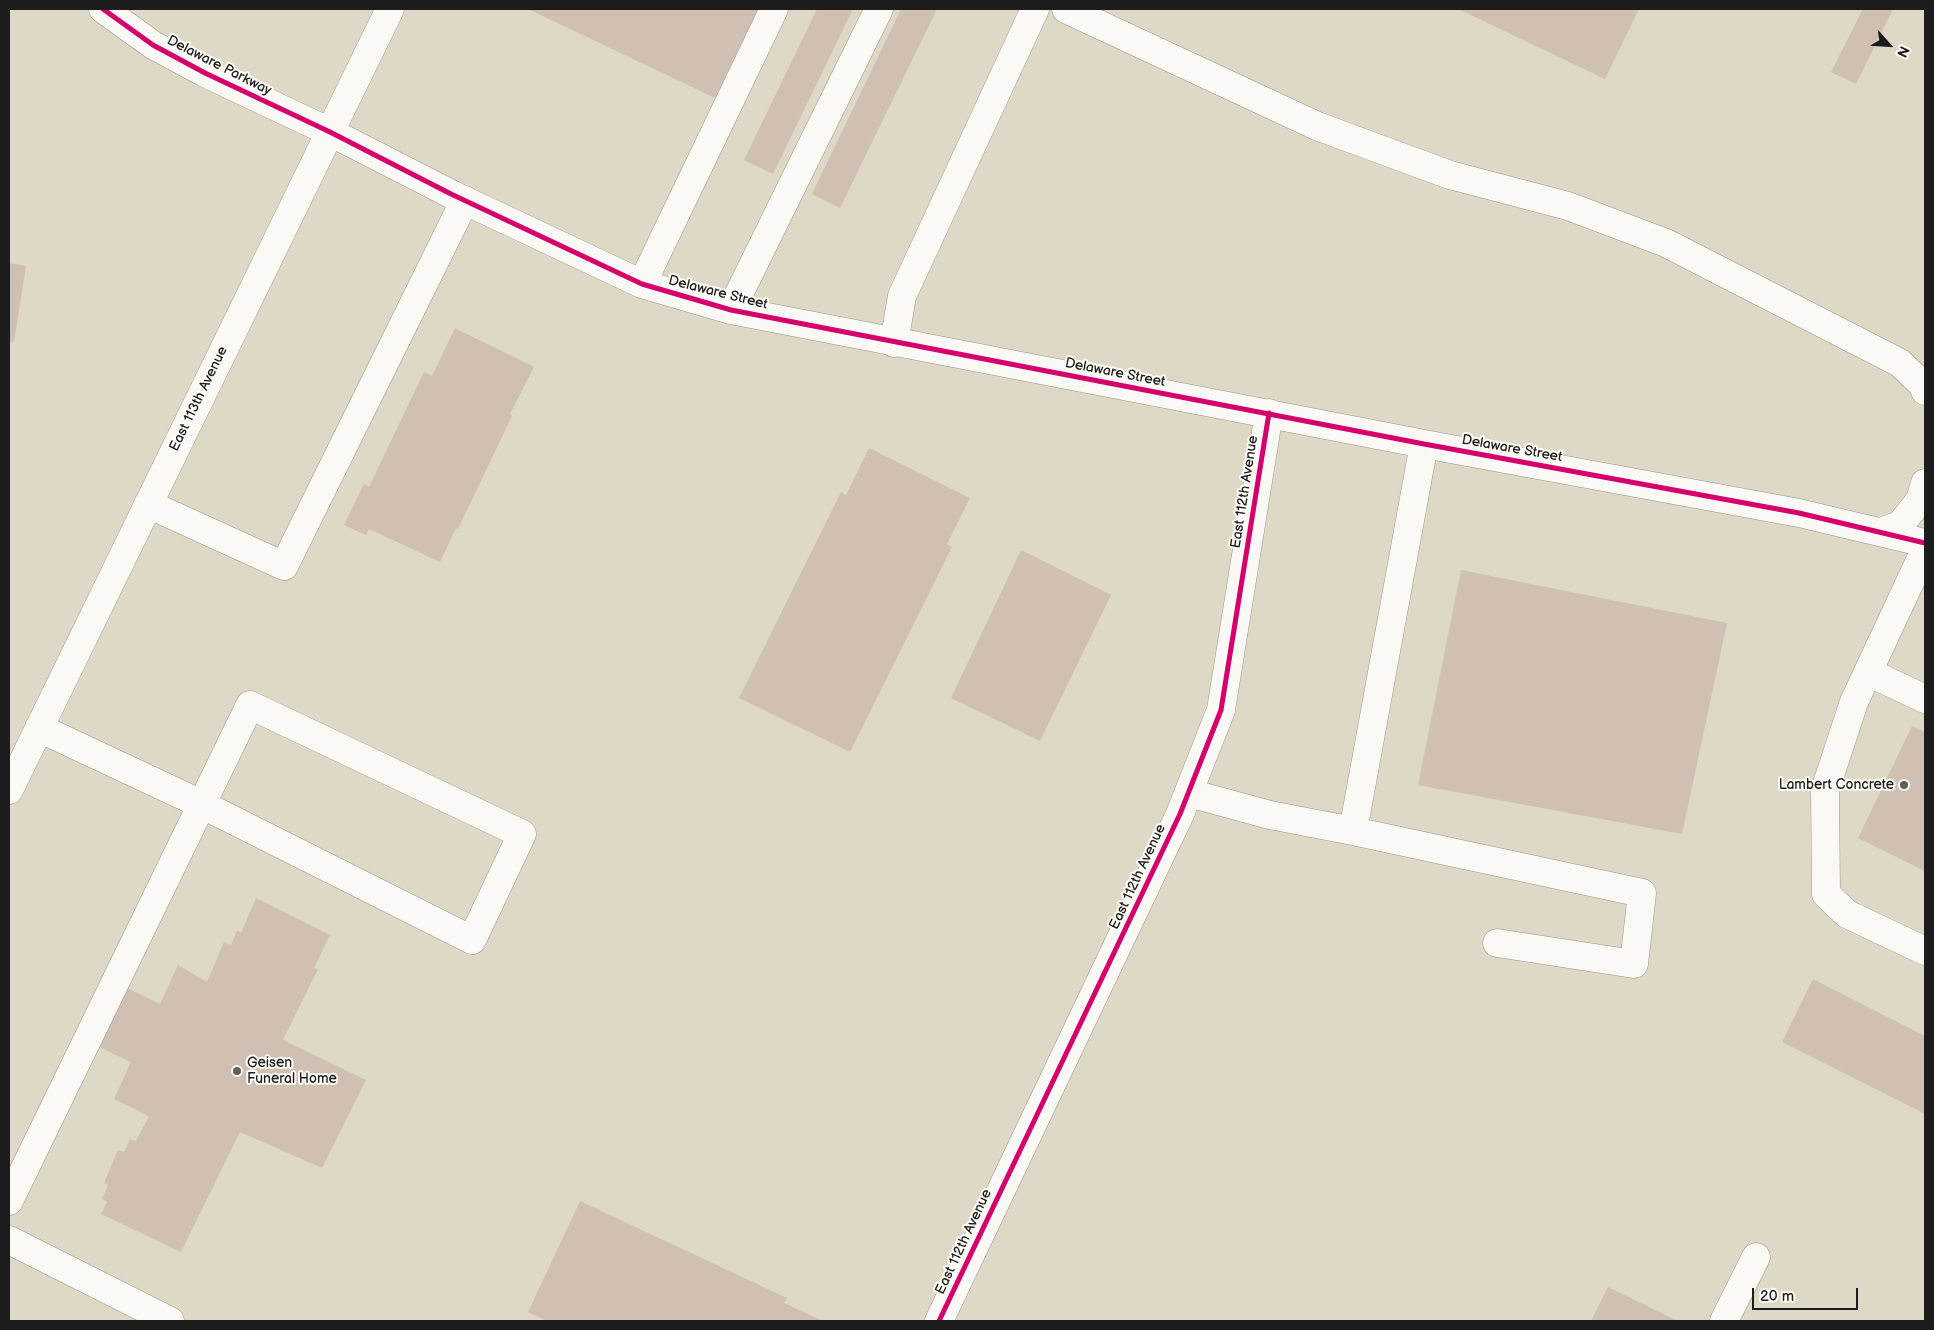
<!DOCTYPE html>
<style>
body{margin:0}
#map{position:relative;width:1934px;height:1330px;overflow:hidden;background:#ded9c6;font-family:"Balsamiq Sans",sans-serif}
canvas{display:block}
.frame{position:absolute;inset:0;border:10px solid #1c1c1c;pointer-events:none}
.north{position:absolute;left:1864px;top:20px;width:50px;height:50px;-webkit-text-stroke:4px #fdfcf7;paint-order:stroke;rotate:116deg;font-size:14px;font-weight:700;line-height:20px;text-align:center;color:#1c1c1c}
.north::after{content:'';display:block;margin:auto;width:18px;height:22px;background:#1c1c1c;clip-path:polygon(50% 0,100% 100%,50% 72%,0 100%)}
.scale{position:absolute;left:1752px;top:1288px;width:106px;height:22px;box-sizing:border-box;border:2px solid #1c1c1c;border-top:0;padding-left:6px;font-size:15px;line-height:18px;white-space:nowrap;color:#1c1c1c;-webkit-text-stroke:4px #fdfcf7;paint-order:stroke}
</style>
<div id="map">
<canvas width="1934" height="1330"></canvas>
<div class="frame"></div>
<div class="north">N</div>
<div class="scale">20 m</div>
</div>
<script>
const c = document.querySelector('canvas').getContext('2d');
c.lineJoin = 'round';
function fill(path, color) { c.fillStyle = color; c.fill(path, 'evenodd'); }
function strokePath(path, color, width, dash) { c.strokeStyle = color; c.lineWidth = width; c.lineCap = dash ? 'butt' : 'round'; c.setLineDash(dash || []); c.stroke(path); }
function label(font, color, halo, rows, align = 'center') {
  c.font = font + ' "Balsamiq Sans",sans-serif'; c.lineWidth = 4; c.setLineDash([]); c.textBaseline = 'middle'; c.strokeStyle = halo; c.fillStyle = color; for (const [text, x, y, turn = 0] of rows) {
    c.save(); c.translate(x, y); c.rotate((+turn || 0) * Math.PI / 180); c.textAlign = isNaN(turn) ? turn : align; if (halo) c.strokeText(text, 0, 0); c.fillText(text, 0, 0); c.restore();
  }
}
const building = new Path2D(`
 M528 9H758L715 98Z
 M817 9H853L773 174 744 160Z
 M901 9H937L840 208 812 194Z
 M1458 9H1639L1605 79Z
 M1863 9H1893L1856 84 1831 72Z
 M9 263 26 266 14 342H9Z
 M455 328 534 367 510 414 512 416 458 529 456 528 440 562 369 529 366 535 344 525 364 484 369 487 424 372 432 376Z
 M869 448 970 498 947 544 952 547 850 752 739 698 841 492 846 495Z
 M1021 550 1111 595 1040 741 951 698Z
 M1461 570 1727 623 1682 834 1418 785Z
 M1912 726 1925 732V871L1858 838Z
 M256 898 330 935 314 968 318 969 283 1040 366 1080 322 1168 240 1132 181 1252 101 1214 107 1202 102 1199 108 1185 104 1183 118 1150 124 1152 130 1139 136 1141 149 1116 114 1099 131 1062 99 1047 127 988 160 1004 178 965 207 982 224 942 231 945 237 930 241 933Z
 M1813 979 1925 1036V1114L1782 1042Z
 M580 1201 787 1298 784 1303 823 1321H547L528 1312Z
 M1608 1287 1678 1321H1591Z`);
const minor = new Path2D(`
 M103 9 153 45 205 73 330 132 451 194 642 284 731 310 1424 444 1799 513 1925 543
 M1066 9 1317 126 1450 175 1568 206 1666 243 1900 363 1924 386 1925 391
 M642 284 774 9
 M731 310 879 9
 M894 343 902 296 1035 9
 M1424 444 1353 831 1642 893 1634 964 1497 943
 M148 504 284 566 465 200
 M1881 532 1900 525 1920 500 1925 483
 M1925 550 1854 702 1825 790 1826 894 1847 914 1925 951
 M1868 672 1925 699
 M9 790 390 9
 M1189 793 1270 815 1353 831
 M9 1201 250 705 522 834 472 940 201 804 39 728
 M9 1240 170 1321
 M939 1321 1180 814 1221 710 1269 413
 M1724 1321 1756 1257`);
const cycleway = new Path2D(`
 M103 9 153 45 205 73 330 132 451 194 642 284 731 310 1424 444 1799 513 1925 543
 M939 1321 1180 814 1221 710 1269 413`);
const markers = [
 [1904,785,5,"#605e58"],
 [237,1071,5,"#605e58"]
];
const streetNames = [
 ["Delaware Parkway",219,66,27],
 ["Delaware Street",718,293,14],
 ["Delaware Street",1115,373,11],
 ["East 113th Avenue",199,399,-64],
 ["Delaware Street",1512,449,10],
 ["East 112th Avenue",1245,492,-81],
 ["East 112th Avenue",1138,877,-65],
 ["East 112th Avenue",964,1242,-65]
];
const poiNames = [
 ["Lambert Concrete",1894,785],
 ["Geisen",247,1063,"left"],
 ["Funeral Home",247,1079,"left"]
];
fill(building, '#cfc0b3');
strokePath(minor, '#98958a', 29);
strokePath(minor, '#faf9f6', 28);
strokePath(cycleway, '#d6006c', 5);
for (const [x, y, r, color] of markers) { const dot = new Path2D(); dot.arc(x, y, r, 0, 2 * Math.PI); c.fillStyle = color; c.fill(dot); strokePath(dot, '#fdfcf7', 2); }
label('14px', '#1c1c1c', '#fdfcf7', streetNames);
label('14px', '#1c1c1c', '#fdfcf7', poiNames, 'right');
</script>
